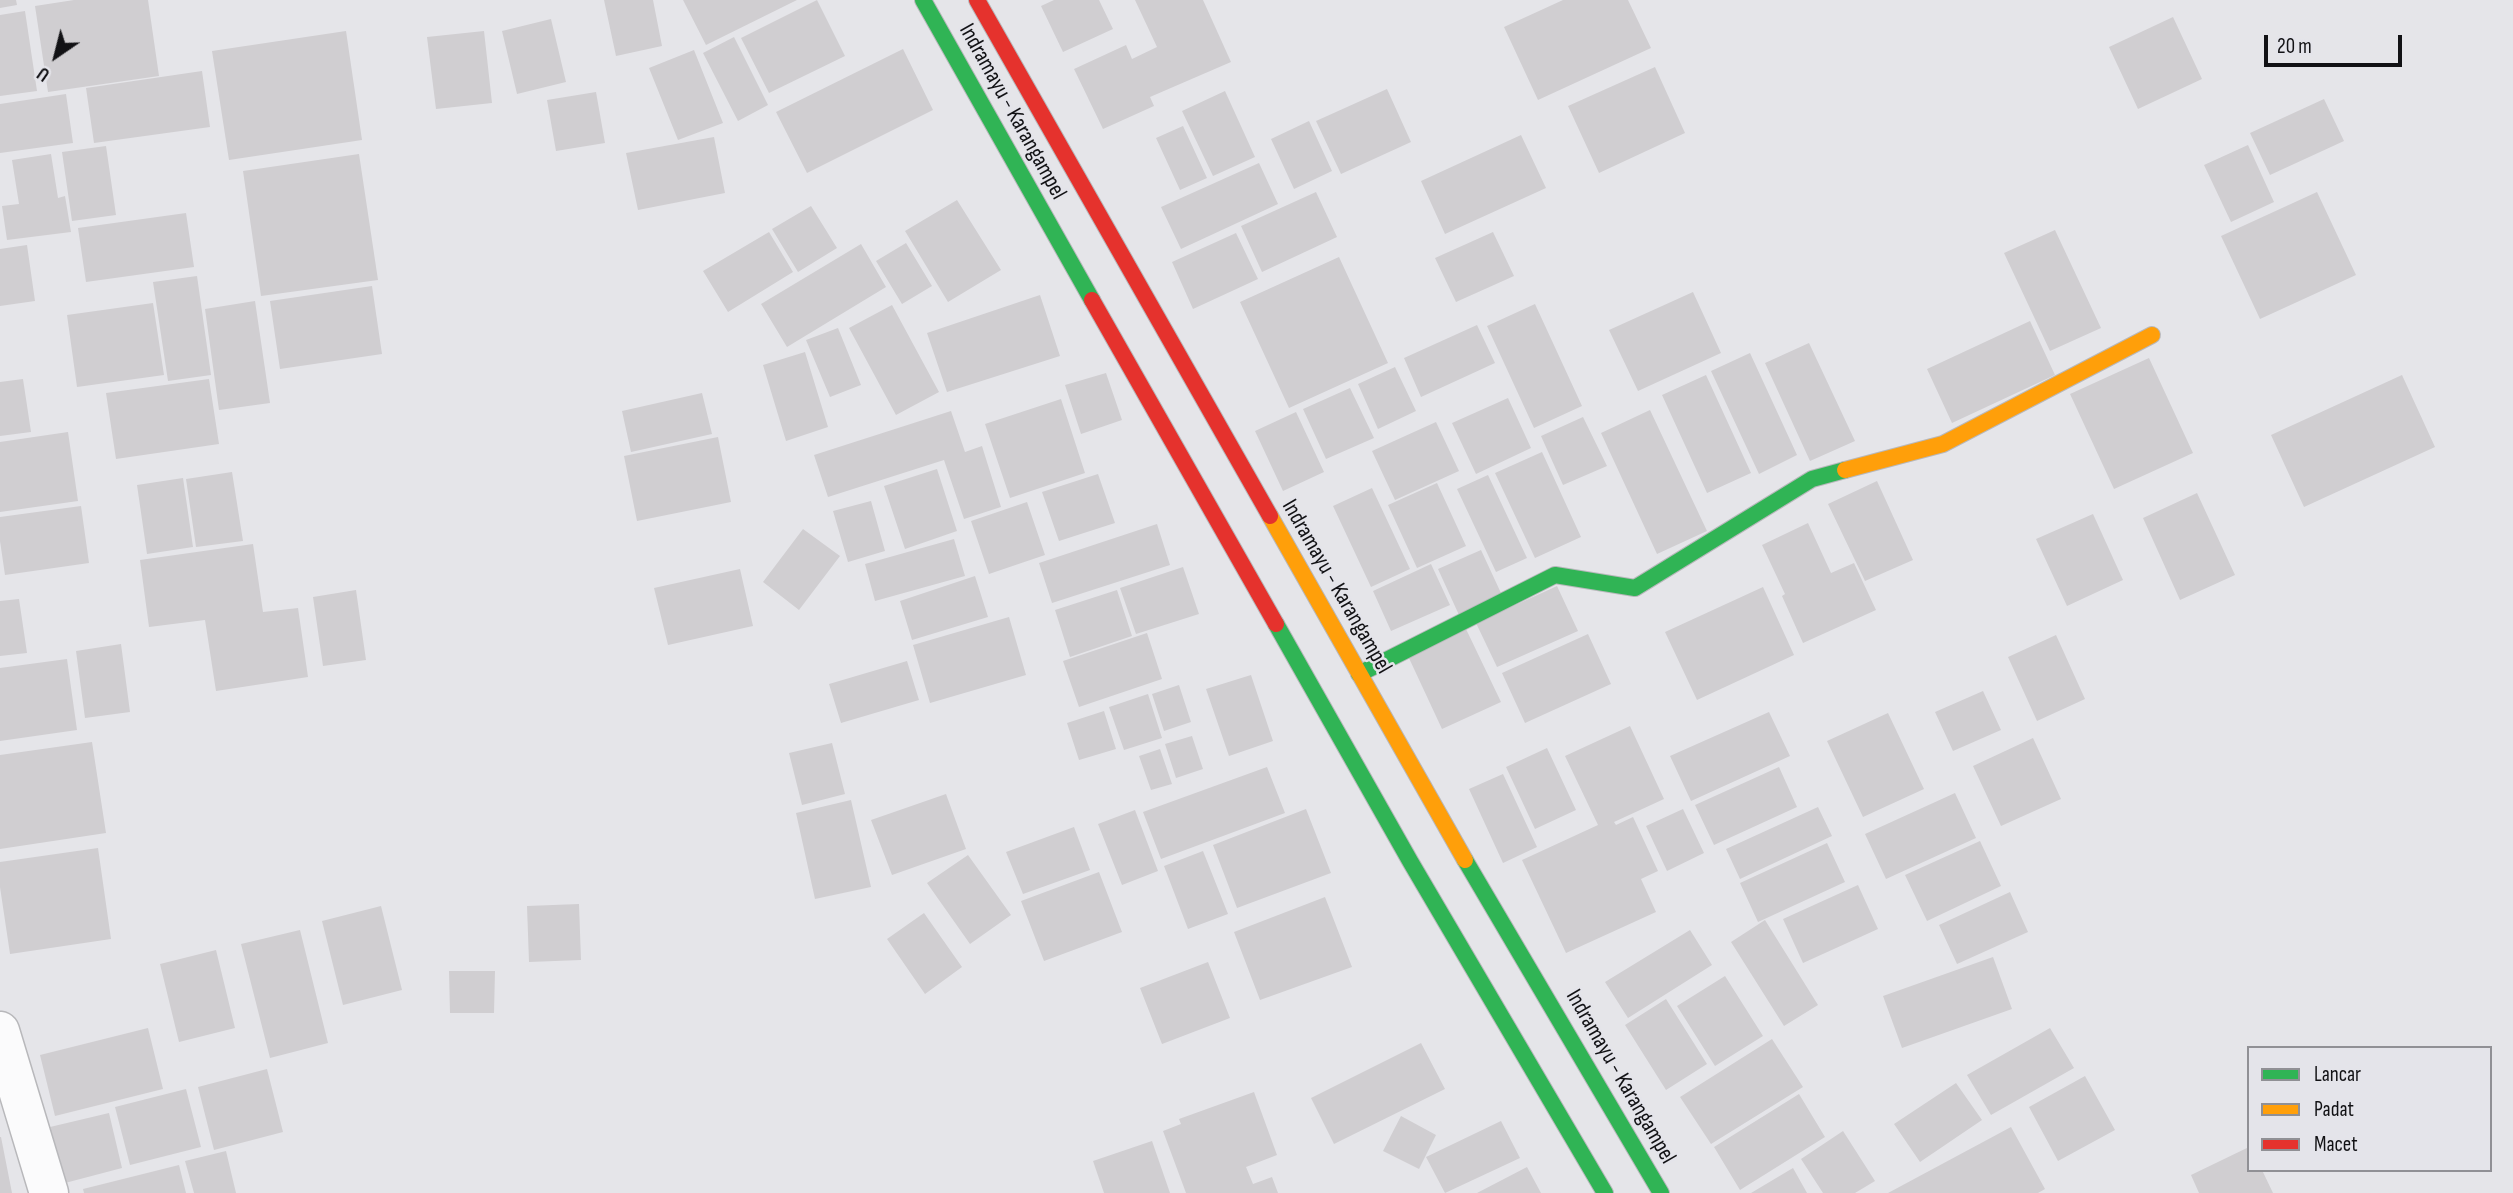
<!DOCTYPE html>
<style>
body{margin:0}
#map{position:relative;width:2513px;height:1193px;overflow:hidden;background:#e5e5e9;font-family:"Sofia Sans Condensed",sans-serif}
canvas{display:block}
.legend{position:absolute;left:2247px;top:1046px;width:245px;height:126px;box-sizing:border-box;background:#e4e4ea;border:2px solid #909095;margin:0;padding:9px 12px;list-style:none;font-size:21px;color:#121215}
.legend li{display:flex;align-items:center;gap:14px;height:35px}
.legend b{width:35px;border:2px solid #909095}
.north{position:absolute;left:21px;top:21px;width:70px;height:70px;-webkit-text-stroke:5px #e4e4ea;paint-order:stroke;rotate:215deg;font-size:19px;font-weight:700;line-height:28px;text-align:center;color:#121215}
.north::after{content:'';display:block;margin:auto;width:24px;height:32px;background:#121215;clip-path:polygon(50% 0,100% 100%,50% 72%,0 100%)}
.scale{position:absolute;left:2264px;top:35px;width:138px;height:32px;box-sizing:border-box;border:4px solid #121215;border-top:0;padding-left:9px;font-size:21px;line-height:24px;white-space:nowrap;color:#121215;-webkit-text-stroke:5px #e4e4ea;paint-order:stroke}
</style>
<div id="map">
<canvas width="2513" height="1193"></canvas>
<ul class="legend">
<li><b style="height:9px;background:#30b455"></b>Lancar</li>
<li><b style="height:9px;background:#ff9f0a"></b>Padat</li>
<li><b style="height:9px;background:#e5322d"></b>Macet</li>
</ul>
<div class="north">U</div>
<div class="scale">20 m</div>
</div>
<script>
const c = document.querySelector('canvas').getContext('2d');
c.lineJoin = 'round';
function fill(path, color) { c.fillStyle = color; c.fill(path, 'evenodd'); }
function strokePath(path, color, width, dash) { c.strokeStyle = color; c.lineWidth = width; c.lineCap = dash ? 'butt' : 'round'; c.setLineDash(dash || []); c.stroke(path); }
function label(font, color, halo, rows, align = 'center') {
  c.font = font + ' "Sofia Sans Condensed",sans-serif'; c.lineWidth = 5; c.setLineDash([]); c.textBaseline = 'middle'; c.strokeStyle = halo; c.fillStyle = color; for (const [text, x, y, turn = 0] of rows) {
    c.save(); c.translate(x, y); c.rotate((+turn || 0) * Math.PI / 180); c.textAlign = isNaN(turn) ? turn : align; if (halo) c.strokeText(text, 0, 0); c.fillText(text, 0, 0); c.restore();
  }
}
const building = new Path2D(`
 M0 0H16L17 5 0 8Z
 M74 0H148L159 76 48 92 35 6Z
 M604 0H653L662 46 616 56Z
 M683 0H797L706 45Z
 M817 0 845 56 769 93 741 38Z
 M1054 0H1099L1113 29 1063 52 1041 6Z
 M1135 0H1203L1231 62 1150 97 1154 106 1103 129 1074 69 1126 45 1132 59 1157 47Z
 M1563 0H1628L1651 48 1538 100 1504 27Z
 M25 11 37 91 0 96V15Z
 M2173 17 2202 79 2138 109 2109 47Z
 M551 19 566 82 517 94 502 31Z
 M346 31 362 140 229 160 212 51Z
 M484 31 492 103 436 109 427 37Z
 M734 37 768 105 738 121 703 53Z
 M903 49 933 110 807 173 776 112Z
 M694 50 723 123 678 140 649 68Z
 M1655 67 1685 133 1599 173 1568 106Z
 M202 71 210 127 94 143 86 88Z
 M1387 89 1411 142 1341 174 1316 121Z
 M1225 91 1255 157 1213 176 1182 111Z
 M596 92 605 143 556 151 547 100Z
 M66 94 73 143 0 153V104Z
 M2324 99 2344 141 2270 175 2250 133Z
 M1309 121 1332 171 1294 189 1271 139Z
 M1183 126 1207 178 1180 190 1156 138Z
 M1521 135 1546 188 1445 234 1421 181Z
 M714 137 725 193 638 210 626 153Z
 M2248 145 2274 202 2231 222 2204 165Z
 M106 146 116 215 72 221 62 152Z
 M51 154 58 198 65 196 71 232 7 240 2 206 19 204 12 160Z
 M359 154 378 280 261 296 243 171Z
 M1259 163 1278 204 1181 249 1161 207Z
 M1316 192 1337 237 1262 272 1241 226Z
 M2317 192 2356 275 2260 319 2221 236Z
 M957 200 1001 270 948 302 905 231Z
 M811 206 837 248 798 272 772 229Z
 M186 213 194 267 86 282 78 228Z
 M2055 230 2101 328 2050 351 2004 253Z
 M769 232 793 272 728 312 703 271Z
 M1493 232 1514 276 1456 302 1435 258Z
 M1236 233 1258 279 1193 309 1172 262Z
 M906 243 932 286 902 304 876 261Z
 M861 244 886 287 787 347 761 304Z
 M27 245 35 301 0 306V249Z
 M1339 257 1388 363 1289 408 1240 302Z
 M197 276 211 375 168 381 153 282Z
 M372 286 382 354 280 369 270 301Z
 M1693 292 1721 353 1638 391 1609 330Z
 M1040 295 1060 356 947 392 927 333Z
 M255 301 270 403 219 410 205 309Z
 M153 303 164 375 77 387 67 315Z
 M1535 304 1582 406 1534 428 1487 326Z
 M892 305 939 392 896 415 849 328Z
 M2030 321 2055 375 1952 423 1927 369Z
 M1477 325 1495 363 1421 397 1404 358Z
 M838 328 861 385 830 397 806 340Z
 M1809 343 1855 441 1810 461 1765 363Z
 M805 352 828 427 786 441 763 365Z
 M1750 353 1797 455 1759 474 1711 371Z
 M2149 358 2193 453 2114 489 2070 394Z
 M1395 367 1416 411 1378 429 1358 384Z
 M1106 373 1122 420 1081 434 1065 385Z
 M1706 375 1751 473 1707 493 1662 395Z
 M2402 375 2435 447 2304 507 2271 435Z
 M23 379 31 432 0 436V382Z
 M209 379 219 444 116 459 106 393Z
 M1350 388 1374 438 1326 459 1303 409Z
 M702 393 712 434 631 452 622 411Z
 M1508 398 1531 448 1476 474 1452 423Z
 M1061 399 1085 473 1010 498 985 424Z
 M1650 410 1707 531 1657 554 1601 433Z
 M951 411 965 452 982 446 1001 507 964 519 944 460 828 497 814 455Z
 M1296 412 1324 472 1283 491 1255 431Z
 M1583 417 1607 466 1563 485 1541 436Z
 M1436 422 1459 471 1395 500 1372 451Z
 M68 432 78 501 0 512V442Z
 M718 437 731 502 637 521 624 456Z
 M1542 452 1581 537 1535 558 1495 473Z
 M937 469 957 531 905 549 884 486Z
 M232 472 243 541 196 547 186 479Z
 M1098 474 1115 523 1059 541 1042 492Z
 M1488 475 1527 558 1496 572 1457 489Z
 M183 478 193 547 147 554 137 485Z
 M1877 481 1913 560 1865 581 1828 504Z
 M1437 483 1466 546 1417 568 1388 505Z
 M1372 488 1410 569 1371 587 1333 506Z
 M2197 493 2235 575 2180 600 2143 518Z
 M871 501 885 551 848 562 833 511Z
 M1027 502 1045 555 989 574 971 521Z
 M81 506 89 563 5 575 0 541V517Z
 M2093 514 2123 580 2067 606 2036 539Z
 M1808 523 1831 573 1854 563 1876 610 1803 643 1782 596 1785 594 1762 545Z
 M1157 524 1170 565 1052 603 1039 563Z
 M803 529 840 556 799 610 763 582Z
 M954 539 965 576 875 601 865 564Z
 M253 544 263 612 298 608 308 677 216 691 205 620 149 627 140 560Z
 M1481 550 1507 606 1464 626 1438 569Z
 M1431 564 1450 605 1391 631 1373 591Z
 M1183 567 1199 614 1136 634 1120 588Z
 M740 569 753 626 668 645 654 588Z
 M975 576 988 617 912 640 900 601Z
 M1557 586 1578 631 1497 667 1476 623Z
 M1763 587 1794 655 1697 700 1665 632Z
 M356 590 366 660 323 666 313 597Z
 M1117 590 1132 636 1070 657 1055 610Z
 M19 599 27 653 0 656V601Z
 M1009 617 1026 675 930 703 913 645Z
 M1466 629 1501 702 1442 729 1408 656Z
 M1147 633 1162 679 1079 707 1063 661Z
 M1588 634 1611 684 1525 723 1502 673Z
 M2056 635 2085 699 2037 721 2008 657Z
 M121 644 130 712 85 718 76 651Z
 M67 659 77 730 0 741V668Z
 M907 661 919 700 841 723 829 684Z
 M1251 675 1273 741 1229 756 1206 689Z
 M1179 685 1191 722 1164 731 1152 694Z
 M1983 691 2001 730 1953 751 1935 712Z
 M1148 694 1162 738 1124 750 1109 707Z
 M1104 711 1116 749 1079 760 1067 723Z
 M1769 712 1790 756 1691 801 1670 756Z
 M1888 713 1924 789 1863 817 1827 741Z
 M1630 726 1664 799 1614 822 1616 825 1633 817 1658 871 1641 879 1656 912 1566 953 1522 860 1598 825 1565 756Z
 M1192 736 1203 769 1176 778 1165 744Z
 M2033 738 2061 799 2001 826 1973 766Z
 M92 742 106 833 0 849V755Z
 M832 743 845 794 802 805 789 753Z
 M1547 748 1576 810 1535 829 1506 767Z
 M1160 749 1172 784 1151 790 1139 756Z
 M1267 767 1285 813 1161 859 1143 812Z
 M1779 767 1797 807 1714 845 1695 805Z
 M1503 774 1537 847 1503 863 1469 789Z
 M1955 793 1976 838 1886 879 1865 834Z
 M946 794 966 849 892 875 871 820Z
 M851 800 871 887 815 899 796 813Z
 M1818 807 1832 836 1740 879 1726 849Z
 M1306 809 1331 873 1237 908 1213 845Z
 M1683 809 1704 853 1667 871 1646 826Z
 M1135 810 1158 871 1122 885 1098 824Z
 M1074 827 1090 870 1023 894 1006 852Z
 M1980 841 2001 886 1927 921 1905 875Z
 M1827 843 1845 882 1758 922 1740 883Z
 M98 848 111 939 10 954 0 887V862Z
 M1203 851 1228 914 1188 929 1164 866Z
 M968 855 1011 915 970 944 927 883Z
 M1099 872 1122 932 1044 961 1021 901Z
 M1858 885 1878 929 1803 963 1783 919Z
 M2010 892 2028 932 1957 964 1939 925Z
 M1325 897 1352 967 1260 1000 1234 932Z
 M579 904 581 960 529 962 527 906Z
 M381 906 402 990 343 1005 322 921Z
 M924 913 962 967 925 994 887 939Z
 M1765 920 1818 1005 1784 1026 1731 942Z
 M300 930 328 1043 270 1058 241 944Z
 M1690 930 1712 965 1628 1018 1605 982Z
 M216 950 235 1028 179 1042 160 964Z
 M1993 957 2012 1009 1902 1048 1883 996Z
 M1208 962 1230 1018 1162 1044 1140 988Z
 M449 971H495L494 1013H450Z
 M1725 976 1763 1036 1715 1066 1677 1006Z
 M1666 999 1707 1064 1666 1090 1625 1025Z
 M148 1028 163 1089 55 1116 40 1055Z
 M2050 1028 2074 1068 1991 1115 1967 1075Z
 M1772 1039 1803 1087 1711 1144 1680 1097Z
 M1421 1043 1445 1089 1334 1144 1311 1098Z
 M267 1069 283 1132 214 1150 198 1087Z
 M2085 1076 2115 1130 2058 1161 2029 1107Z
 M1956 1083 1982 1120 1920 1162 1894 1124Z
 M186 1089 201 1147 130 1165 115 1107Z
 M1254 1092 1277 1155 1246 1167 1253 1184 1272 1177 1278 1193H1186L1163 1131 1181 1124 1179 1119Z
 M1799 1094 1825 1137 1740 1190 1714 1147Z
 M109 1113 122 1168 65 1183 50 1127Z
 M1401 1116 1436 1135 1419 1169 1383 1151Z
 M1501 1121 1520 1158 1445 1193 1426 1157Z
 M2011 1127 2045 1189 2038 1193H1888Z
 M1843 1131 1875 1181 1855 1193H1823L1801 1159Z
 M0 1137H1L12 1193H0Z
 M1152 1141 1170 1193H1104L1093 1161Z
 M2249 1147V1170H2262L2273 1193H2199L2191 1175Z
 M226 1151 236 1193H194L185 1161Z
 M179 1165 186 1193H84L83 1189Z
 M1527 1167 1541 1193H1477Z
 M1793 1168 1807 1193H1751Z`);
const street = new Path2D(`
 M0 1031 49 1193`);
const fast = new Path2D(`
 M923 0 1092 300
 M1276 624 1410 861 1605 1193
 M1359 674 1555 575 1635 588 1812 479 1845 470
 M1465 860 1661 1193`);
const slow = new Path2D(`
 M1845 470 1943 444 2152 335
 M1270 516 1465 860`);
const jam = new Path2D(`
 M977 0 1270 516
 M1092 300 1276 624`);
const streetNames = [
 ["Indramayu - Karangampel",1012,112,61],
 ["Indramayu - Karangampel",1336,587,60],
 ["Indramayu - Karangampel",1620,1077,60]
];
fill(building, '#d0ced1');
strokePath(street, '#b8b8bb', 41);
strokePath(fast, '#b8b8bb', 18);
strokePath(slow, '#b8b8bb', 18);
strokePath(jam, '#b8b8bb', 18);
strokePath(street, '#fbfbfc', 38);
strokePath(fast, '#30b455', 16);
strokePath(slow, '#ff9f0a', 16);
strokePath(jam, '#e5322d', 16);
label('23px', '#121215', '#e4e4ea', streetNames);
</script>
